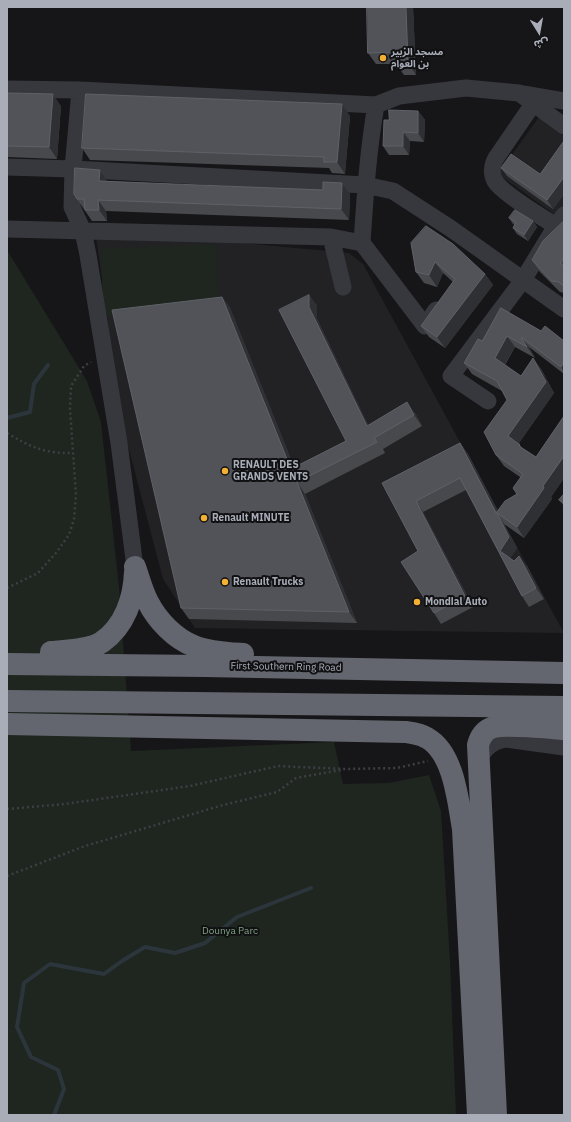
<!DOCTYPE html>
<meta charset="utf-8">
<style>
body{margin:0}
#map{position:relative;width:571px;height:1122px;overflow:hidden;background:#161618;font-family:"IBM Plex Sans","Noto Sans Arabic",sans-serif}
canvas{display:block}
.frame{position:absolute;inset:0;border:8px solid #a8adb8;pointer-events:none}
.north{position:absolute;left:519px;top:12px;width:40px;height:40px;-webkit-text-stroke:3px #111113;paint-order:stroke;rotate:169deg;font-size:11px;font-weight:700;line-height:16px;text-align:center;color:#a8adb8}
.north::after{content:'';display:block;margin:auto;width:14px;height:18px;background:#a8adb8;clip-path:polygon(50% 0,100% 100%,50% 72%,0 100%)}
</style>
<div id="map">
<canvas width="571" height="1122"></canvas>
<div class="frame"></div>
<div class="north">ش</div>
</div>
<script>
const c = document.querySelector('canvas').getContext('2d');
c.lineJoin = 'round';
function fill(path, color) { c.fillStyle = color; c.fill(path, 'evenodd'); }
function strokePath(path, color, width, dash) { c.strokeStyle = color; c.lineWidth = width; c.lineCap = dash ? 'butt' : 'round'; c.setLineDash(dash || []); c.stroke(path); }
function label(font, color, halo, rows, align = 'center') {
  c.font = font + ' "IBM Plex Sans","Noto Sans Arabic",sans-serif'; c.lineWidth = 4; c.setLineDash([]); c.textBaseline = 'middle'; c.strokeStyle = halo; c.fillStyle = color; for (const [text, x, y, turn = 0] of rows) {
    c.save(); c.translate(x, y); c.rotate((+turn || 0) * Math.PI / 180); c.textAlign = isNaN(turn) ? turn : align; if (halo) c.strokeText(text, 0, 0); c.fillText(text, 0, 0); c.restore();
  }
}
const built = new Path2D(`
 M539 117 564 136V209L558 217 498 174Z
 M96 236 222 241 349 253 363 264 564 633 195 628 163 579 116 400 108 323Z`);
const green = new Path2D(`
 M216 244 219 311 103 316 101 249Z
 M7 250 87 381 101 422 119 587 131 751 334 742 343 784 389 783 429 775 441 811 450 961 456 1115H7Z`);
const stream = new Path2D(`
 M7 418 30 412 34 384 48 365
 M54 1115 64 1089 58 1070 31 1057 17 1027 24 983 50 964 104 974 122 961 145 947 175 953 205 943 237 917 311 888`);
const path = new Path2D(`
 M7 433C30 447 46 454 73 453
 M7 588 38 573 56 553 69 535 74 519 76 495 70 409 71 386 84 366 91 362
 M7 809 65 804 190 786 278 766 345 769 397 768 428 761
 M7 876 85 846 223 805 277 792 296 778 341 770`);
const minor = new Path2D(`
 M7 89 80 90 376 105
 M80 90 73 169 72 207 83 231 88 255 119 443 135 567
 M523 94 564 101
 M533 104 496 158C492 165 491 174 495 181 501 192 543 218 556 226
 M7 167 73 169 365 185 393 191 450 228 564 309
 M7 229 331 237 362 243
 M331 237 343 287
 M436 310 425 326 362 243C365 197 368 151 376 105L399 96 466 88 519 93 564 126
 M488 401 451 376 523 280 556 226 564 215
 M478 760C485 748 492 741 506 739L564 747`);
const highway = new Path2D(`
 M135 567C139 578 142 591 148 602 157 620 175 639 194 646 208 652 228 653 243 654
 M51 652C64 651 91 650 102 642 125 626 134 598 135 572
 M7 664 205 666 564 673
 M7 701 564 707
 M7 724 406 732C413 733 421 734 427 738 454 753 458 801 463 829L478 1115
 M496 1115 478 745C480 737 484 731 491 728 502 723 549 728 564 729`);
const wall = new Path2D(`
 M413 7 416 75H404L396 64H376L368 53Z
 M7 93 61 106 57 159 7 157Z
 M418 111 425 120 424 142 410 141 409 155H389L383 146 389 120Z
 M350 116 345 174 332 173 329 168 90 160 82 148Z
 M564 141V194L553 209 507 176 501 168 540 174Z
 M107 181V182L323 190 342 183 350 194 349 220 106 211 107 221H92L77 199Z
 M509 218 533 221 537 227 528 241 517 234 513 228 515 225 513 224Z
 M564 221V293L560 292 540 272 532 260Z
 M411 243 485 274 493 285 445 348 429 337 421 326 453 282 443 273 437 287 424 283 416 272Z
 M309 295 317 306V319L368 425 415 413 422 426 383 449 385 453 305 494 357 623 189 619 181 608 222 297 230 308 294 467 346 441Z
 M501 308 541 331 564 341V374L529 347 535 358 515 347 505 365 521 376 533 358 541 369 554 393 519 443 520 445 523 449 536 457 564 416V478L551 497 552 499 524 538 504 524 517 548 510 558 514 561 527 566 544 599 529 607 522 596 466 490 423 512 473 607 441 624 434 613 418 551 382 483 460 443 468 454 498 511 517 494 520 477 504 466 496 455 507 400 502 391 472 374 464 363 482 341Z
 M564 494V506L559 500Z`);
const shadedWall = new Path2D(`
 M406 7H413L416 75 408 63Z
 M53 94 61 106 57 159 49 147Z
 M342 104 350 116 345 174 337 162Z
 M418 111 425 120 424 142 418 133Z
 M403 132 410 141 409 155 403 146Z
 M100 170 107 181V192L99 181Z
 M564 177V194L553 209 547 200Z
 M342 183 350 194 349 220 341 209Z
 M98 200 106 211 107 221 99 210Z
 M533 221 537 227 528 241 524 235Z
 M435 262 443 273 437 287 429 275Z
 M485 274 493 285 445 348 437 337Z
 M309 295 317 306V319L374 437 367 426 309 307Z
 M222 297 230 308 299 480 291 469Z
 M507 336 515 347 502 369 495 358Z
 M521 337 529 347 535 358 527 347Z
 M533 358 541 369 554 393 516 447 508 436Z
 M564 362V372L561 367Z
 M407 402 415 413 422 426 414 415Z
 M460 443 468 454 500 515 497 513Z
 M564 456V478L551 497 552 499 524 538 517 527 543 486Z
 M297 482 305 494 357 623 349 612Z
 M416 501 423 512 473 607 465 596Z
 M497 513 504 524 517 548 508 562 500 551Z
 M519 556 527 566 544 599 536 588Z`);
const building = new Path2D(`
 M367 7H406L408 63 396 64 395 52 368 53Z
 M7 93 53 94 49 147 7 146Z
 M86 94 342 104 337 162H324V157L82 148Z
 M389 110 418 111V133L403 132V146H383L384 120H389Z
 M564 141V177L547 200 501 168 511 154 540 174Z
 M75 168 100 170 99 181 323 190V182L342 183 341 209 98 200 99 210H85L84 199H77L74 194Z
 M515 210 533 221 524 235 513 228 516 222 509 218Z
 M564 221V258L560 263 564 267V287L559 282 552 281 532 260 543 241Z
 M426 226 453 244 485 274 437 337 421 326 455 279 435 262 429 275 416 272 411 243Z
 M309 295V307L367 426 407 402 414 415 374 438 377 442 297 482 349 612 181 608 112 310 222 297 291 469 346 441 279 310Z
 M501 308 541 331 545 326 564 341V362L561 367 521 337 527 347 507 336 495 358 521 376 533 358 546 382 508 436 520 445 519 446 536 457 564 416V456L543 486 544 488 517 527 497 513 509 537 500 551 514 561 519 556 536 588 522 596 460 478 416 501 465 596 434 613 401 562 418 551 382 483 460 443 496 513 505 501 517 494 513 488 523 474 496 455 484 432 507 400 497 381 464 363 478 339 482 341Z
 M564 494V503L559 500Z`);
const markers = [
 [383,58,4,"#f2b134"],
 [225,471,4,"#f2b134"],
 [204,518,4,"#f2b134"],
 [225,582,4,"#f2b134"],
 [417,602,4,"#f2b134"]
];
const poiNames = [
 ["مسجد الزبير",391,52],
 ["بن العوام",391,64],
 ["RENAULT DES",233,465],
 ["GRANDS VENTS",233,477],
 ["Renault MINUTE",212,518],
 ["Renault Trucks",233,582],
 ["Mondial Auto",425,602]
];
const streetNames = [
 ["First Southern Ring Road",286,667,1]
];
const parkNames = [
 ["Dounya Parc",230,931]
];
fill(built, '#222225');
fill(green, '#1e261f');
strokePath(stream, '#2c353c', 4);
strokePath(path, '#3d3f44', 2.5, [2, 3]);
strokePath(minor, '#37383d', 17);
strokePath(highway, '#63666e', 22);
fill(wall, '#47494d');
fill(shadedWall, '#2f3033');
fill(building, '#525359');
strokePath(building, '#5f6168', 1);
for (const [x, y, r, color] of markers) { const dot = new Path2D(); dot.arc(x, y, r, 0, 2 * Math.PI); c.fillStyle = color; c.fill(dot); strokePath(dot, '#111113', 1.5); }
label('bold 10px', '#a8adb8', '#111113', poiNames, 'left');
label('10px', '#a8adb8', '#111113', streetNames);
label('10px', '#7fa381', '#111113', parkNames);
</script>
